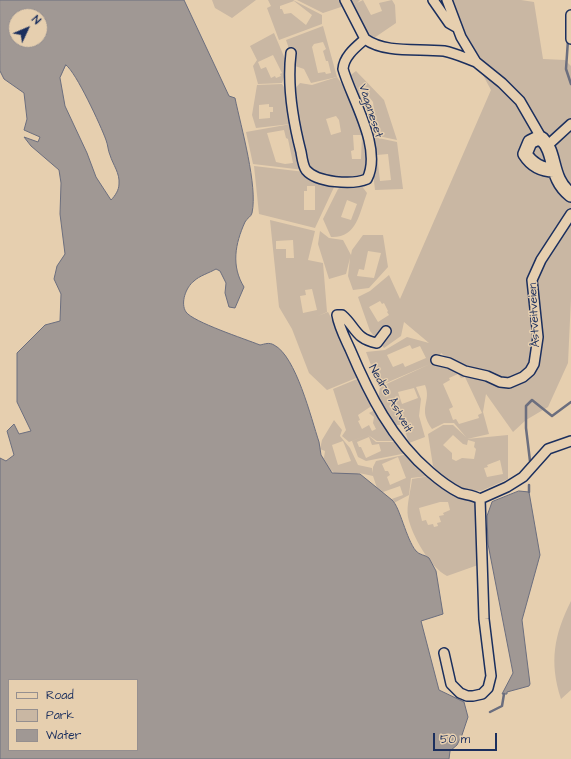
<!DOCTYPE html>
<meta charset="utf-8">
<style>
body{margin:0}
#map{position:relative;width:571px;height:759px;overflow:hidden;background:#e6cfaf;font-family:"Architects Daughter",sans-serif}
canvas{display:block}
.legend{position:absolute;left:8px;top:679px;width:130px;height:72px;box-sizing:border-box;background:#e6cfaf;border:1px solid #958f8f;margin:0;padding:5px 7px;list-style:none;font-size:12px;color:#1b2f5e}
.legend li{display:flex;align-items:center;gap:8px;height:20px}
.legend b{width:20px;border:1px solid #958f8f}
.north{position:absolute;left:8px;top:8px;width:40px;height:40px;box-sizing:border-box;background:#e6cfaf;border:1px solid #958f8f;border-radius:50%;rotate:46deg;font-size:11px;font-weight:700;line-height:16px;text-align:center;color:#1b2f5e}
.north::after{content:'';display:block;margin:auto;width:14px;height:18px;background:#1b2f5e;clip-path:polygon(50% 0,100% 100%,50% 72%,0 100%)}
.scale{position:absolute;left:433px;top:733px;width:64px;height:18px;box-sizing:border-box;border:2px solid #1b2f5e;border-top:0;padding-left:5px;font-size:12px;line-height:14px;white-space:nowrap;color:#1b2f5e;-webkit-text-stroke:3px #e6cfaf;paint-order:stroke}
</style>
<div id="map">
<canvas width="571" height="759"></canvas>
<ul class="legend">
<li><b style="height:5px;background:#e6cfaf"></b>Road</li>
<li><b style="height:11px;background:#c9b7a3"></b>Park</li>
<li><b style="height:11px;background:#a09894"></b>Water</li>
</ul>
<div class="north">N</div>
<div class="scale">50 m</div>
</div>
<script>
const c = document.querySelector('canvas').getContext('2d');
c.lineJoin = 'round';
function fill(path, color) { c.fillStyle = color; c.fill(path, 'evenodd'); }
function strokePath(path, color, width, dash) { c.strokeStyle = color; c.lineWidth = width; c.lineCap = dash ? 'butt' : 'round'; c.setLineDash(dash || []); c.stroke(path); }
function label(font, color, halo, rows, align = 'center') {
  c.font = font + ' "Architects Daughter",sans-serif'; c.lineWidth = 3; c.setLineDash([]); c.textBaseline = 'middle'; c.strokeStyle = halo; c.fillStyle = color; for (const [text, x, y, turn = 0] of rows) {
    c.save(); c.translate(x, y); c.rotate((+turn || 0) * Math.PI / 180); c.textAlign = isNaN(turn) ? turn : align; if (halo) c.strokeText(text, 0, 0); c.fillText(text, 0, 0); c.restore();
  }
}
const green = new Path2D(`
 M212 0H256L232 18 215 8Z
 M268 0H293L322 15V24L279 40 267 8 271 6ZM294 1 312 15 306 25 291 13 284 14 282 9H280V6Z
 M297 0H341L344 6 323 13Z
 M350 0H360L357 3 363 0 371 15 382 11 379 3 392 0 395 5 396 23 374 38 367 35Z
 M431 0H521L534 2 543 59 565 60 571 66V298L568 363 548 407 526 420 513 432 486 394 483 412 489 434 467 439 508 435V479L481 491 461 489 440 476 433 466 428 434 443 425H453L466 437 454 423H444L432 429C417 408 432 402 425 385L416 387 421 399 419 416 425 437 409 443 403 425H393L378 400 380 387 430 364 379 386 366 352 385 350 407 337 429 343 404 322 401 336 384 348 370 331 358 297 370 291 389 275 400 299 491 90 475 60ZM380 301 382 304 384 303 388 311 387 312 389 315 378 322 369 307ZM410 345 412 349 420 346 426 358 405 367 403 363 393 367 387 355ZM441 353 466 374 451 367 436 366ZM458 374 461 378 465 377 482 413 478 415 479 418 459 424 456 419 453 420 449 409 453 407 443 384 450 380 449 378ZM414 388 418 398 402 404 398 392ZM453 435 463 444 467 445 468 440 475 442 474 447 476 449 474 459 462 458 456 461 452 459V453L443 445ZM500 460 503 474 487 477 484 468 488 467 487 465Z
 M323 26 337 77 311 83 304 69 295 66 286 40ZM323 42 326 49 323 51 326 61H328L331 73 326 74 325 72 318 73 312 47 314 44Z
 M274 33 288 66 282 83 258 84 253 66 257 60 250 46ZM273 55 282 73 280 74 281 76 276 78 275 76 271 78 266 67 261 69 258 62Z
 M356 71 384 100 397 140 369 134 348 77ZM363 89 373 102 375 118 371 120 370 116 368 117 359 91Z
 M337 77C356 103 368 139 369 171 353 186 329 177 311 171L308 165 295 114 293 91 300 83 312 85ZM336 116 339 120 341 132 331 135 326 119ZM353 135H362L361 159H352L351 151 354 150Z
 M282 84 289 95 304 170 253 164 246 132 291 124 256 128 252 115 257 85ZM269 104V107H273V112H270V118L259 119V105ZM284 130 286 138 288 139 293 163 285 164 276 162 267 133Z
 M369 136 397 142 403 189 375 190ZM388 154 391 180 380 181 377 155Z
 M254 166 305 172 335 185 315 228 259 214ZM307 186H315V210H304V191H307Z
 M344 184 361 185 367 193C359 214 357 238 331 237L323 219 338 189ZM347 200 357 204 351 220 341 217Z
 M270 220 315 231 308 260 323 263 327 312 318 316 328 312 361 376 327 390 309 373 292 329 279 307ZM293 240 294 258H286V249H276V241ZM312 289 317 310 303 313 300 296 306 295 305 290Z
 M320 231 329 238 343 240 351 255 352 250 363 235H383L388 267 369 288 353 290 348 276 350 258 346 274 329 279 318 244ZM368 251 381 253 374 278 357 276 359 269 364 270Z
 M362 377 397 441H377L368 435 376 442H398L407 453 366 461 358 457 352 441 368 435 349 442 342 436 346 430 333 389ZM373 405 375 410 369 413 374 417 373 423 376 429 372 431 369 425 362 429 358 421 360 420 358 415ZM369 437 372 445 379 444 381 451 366 458 361 447H359L357 442Z
 M334 420 342 430 340 436 350 448 358 465 372 468 373 473V467L376 461 408 454 429 476 411 478 409 495 388 506 377 488 373 476 359 473 341 484 336 475 332 471 330 474 318 456 321 455 324 458 325 451 320 449 322 440ZM343 441 351 461 338 465 332 445ZM398 457 406 478 390 485 387 477 390 475 388 471H385L382 464ZM400 486 403 495 386 501 383 492Z
 M430 476 445 487 475 501 478 565 447 576C430 567 412 536 408 517 406 506 411 490 412 479ZM440 502H448L450 510 443 513 444 515 439 516 441 522 437 523 438 526 434 527 433 524 428 525 426 520 422 521 419 508Z
 M571 601V690L561 699C549 662 554 635 571 601Z`);
const water = new Path2D(`
 M0 0H184L229 96 235 98C241 127 258 186 252 213 251 217 247 218 245 222 235 244 231 266 244 287L235 308 229 307 225 293 226 283 220 271 216 269C209 273 199 276 194 281 186 287 180 303 186 312 193 322 245 339 260 345 265 344 269 342 274 345 296 356 311 418 319 442L321 455 332 473 360 474 392 500C400 507 406 539 416 551 419 555 426 555 429 558L436 571 443 614 421 621 439 690 464 702 468 717 462 735 457 745 450 751 449 759H0V458L6 461 14 455 7 431 14 424 19 434 31 431 17 402V353L45 325 60 321 61 294 54 279 57 266 65 254 60 214 61 183 59 170 31 146 24 137 38 142 40 137 24 130 27 119 24 93 4 79 0 71ZM16 16H40V40H16ZM66 65C76 72 101 126 106 140 108 145 108 151 110 155 113 165 120 173 119 184 119 190 115 196 111 200L96 177 87 153 65 106 60 78ZM9 680H137V750H9Z
 M519 491 529 492 540 555 522 620 530 684 529 686 507 692V694H502L513 673 488 544 487 516 492 502Z`);
const stream = new Path2D(`
 M568 40 566 69 571 84
 M530 461 526 428V406L532 400 552 416 571 402
 M529 492V485
 M490 712 502 706 504 694`);
const street = new Path2D(`
 M345 0 365 39
 M433 0 449 23 456 27
 M447 0 461 37 476 62 502 83 520 101 542 139
 M571 15V39
 M291 53C287 85 293 121 301 152 302 158 303 166 306 170 317 183 353 185 367 179 383 148 351 98 343 69 344 56 356 47 365 39 386 54 419 48 444 51 455 53 465 58 476 62
 M548 145 571 124
 M386 331 377 343C355 339 356 327 342 315H337C339 327 345 338 350 349 369 394 392 440 430 472 438 479 450 488 460 493 467 495 473 495 480 499
 M436 360 449 363 465 371 487 376 500 382 509 383 523 377 530 371 534 364 538 337 532 280 541 260 571 214
 M444 653 451 684 460 693 467 696H473L482 694 488 688 491 676 484 619 480 499 507 487 523 477 548 449 571 441`);
const secondary = new Path2D(`
 M554 170C541 170 532 165 525 154L530 142 536 139H542C557 154 549 178 571 195`);
const streetNames = [
 ["Våganeset",370,111,72],
 ["Åstveitveien",535,315,-93],
 ["Nedre Åstveit",390,399,60]
];
fill(green, '#c9b7a3');
fill(water, '#a09894');
strokePath(water, '#6b6e7e', 1);
strokePath(stream, '#6b6e7e', 2.5);
strokePath(street, '#1b2f5e', 12);
strokePath(secondary, '#1b2f5e', 16);
strokePath(street, '#e6cfaf', 9);
strokePath(secondary, '#e6cfaf', 13);
label('12px', '#1b2f5e', '#e6cfaf', streetNames);
</script>
